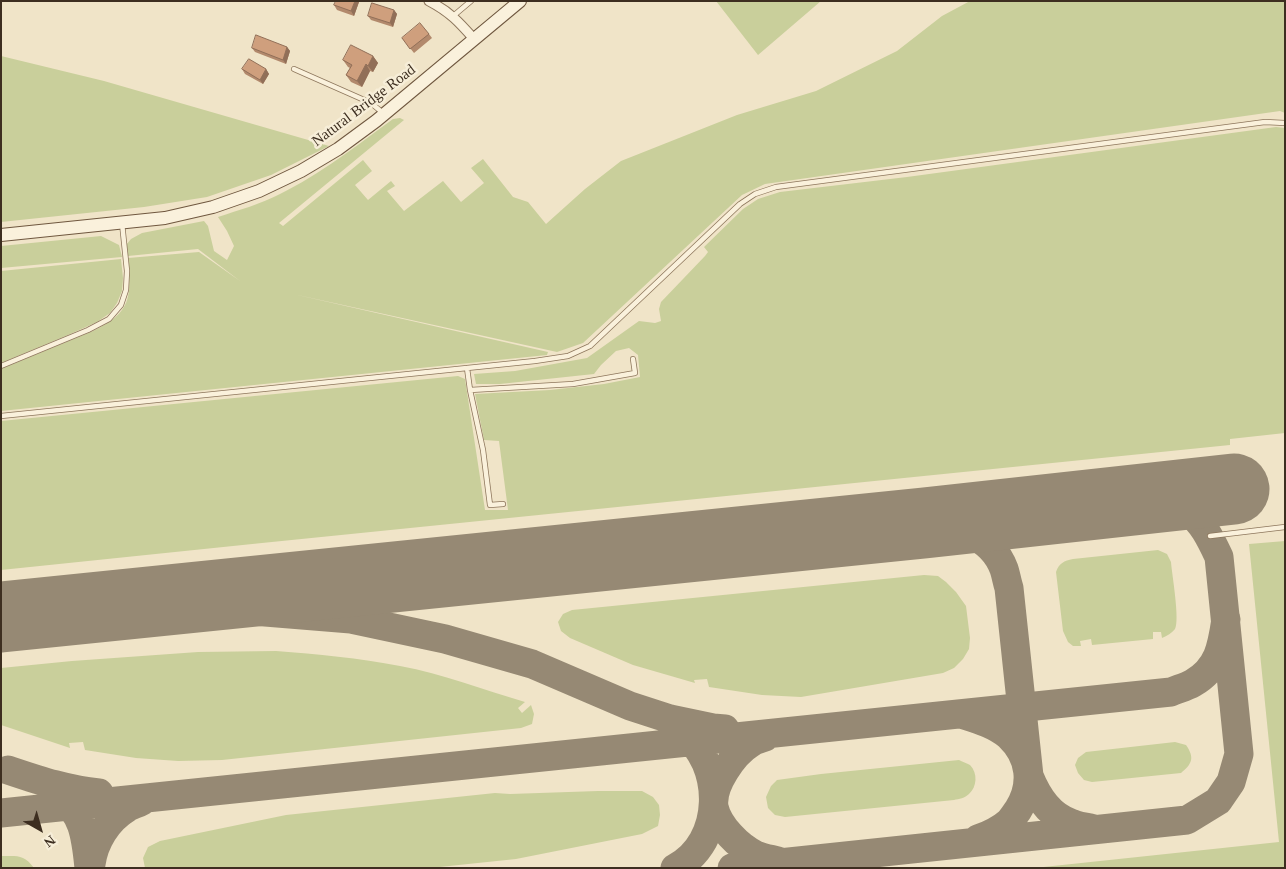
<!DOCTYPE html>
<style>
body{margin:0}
#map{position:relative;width:1286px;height:869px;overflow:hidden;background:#f0e4c8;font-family:Georgia,serif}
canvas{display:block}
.frame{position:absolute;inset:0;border:2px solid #3d2e20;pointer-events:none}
.north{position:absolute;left:15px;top:804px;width:50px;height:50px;-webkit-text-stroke:4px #f7eed8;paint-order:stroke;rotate:142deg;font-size:14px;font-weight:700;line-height:20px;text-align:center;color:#3d2e20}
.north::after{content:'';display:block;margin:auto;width:18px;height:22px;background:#3d2e20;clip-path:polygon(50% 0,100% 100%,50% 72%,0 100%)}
</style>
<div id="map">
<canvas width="1286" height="869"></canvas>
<div class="frame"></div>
<div class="north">N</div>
</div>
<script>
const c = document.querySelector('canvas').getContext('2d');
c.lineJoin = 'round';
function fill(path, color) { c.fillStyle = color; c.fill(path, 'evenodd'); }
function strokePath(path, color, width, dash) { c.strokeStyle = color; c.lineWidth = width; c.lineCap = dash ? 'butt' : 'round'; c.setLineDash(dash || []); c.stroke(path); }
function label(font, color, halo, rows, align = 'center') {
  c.font = font + ' Georgia,serif'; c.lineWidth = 5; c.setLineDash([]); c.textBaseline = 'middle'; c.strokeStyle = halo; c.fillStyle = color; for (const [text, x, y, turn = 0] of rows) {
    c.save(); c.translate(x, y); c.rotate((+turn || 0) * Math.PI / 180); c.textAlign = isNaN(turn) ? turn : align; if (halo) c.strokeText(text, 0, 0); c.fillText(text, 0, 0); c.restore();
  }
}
const green = new Path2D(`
 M716 1H821L758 55Z
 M970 1H1285V113L1280 111 765 184 742 195 583 343 557 352 293 294 548 352 547 355 1 411V369L93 331C132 312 131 298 128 258L199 252 240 281 198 249 128 256 126 245 131 239 142 233 204 221 208 226 214 251 227 260 234 246 227 231 218 217C239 210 261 204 280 194 319 175 359 144 393 119L400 118 404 120 279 223 283 226 363 160 372 171 355 185 368 200 391 181 395 186 387 191 404 211 443 181 461 202 484 183 471 168 483 159 513 197 528 202 546 224 585 189 621 161 737 115 816 91 897 51 942 16Z
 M1 56 104 81 329 146 271 175 207 197 144 207 1 222Z
 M1276 127 1285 128V433L1230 439V445L262 543 1 570V421L458 376 465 379 485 510H508L499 441 484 440 475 394 550 390 604 384 640 377 638 355 629 348 616 351 601 365 594 374 500 384H476L474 374 515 371 587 358 639 321 655 323 661 321 659 309 661 302 705 256 708 252 704 247 743 209 758 199 780 192 907 177Z
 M101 236 119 245 122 257 1 268V246Z
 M121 259 123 278 122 291 117 303 110 313 97 322 68 335 1 363V271Z
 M1285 541V868H1034L1279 842 1249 544Z
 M1158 550 1167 554 1171 562C1172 575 1180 620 1175 629 1172 633 1167 636 1162 638L1161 632H1153V639L1092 645 1091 639 1080 641 1081 646H1073L1068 642 1063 631 1056 572C1059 563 1064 561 1073 559Z
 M924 575 938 576 946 582 956 592 966 606 970 638 969 649 963 659 954 668 943 673 801 697 762 695 709 687 707 679 694 680 695 683 633 665 570 638 561 631 558 622 563 614 572 610Z
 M276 651C317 654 359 658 400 666 443 674 484 690 525 702L518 708 522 713 531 705 534 714 532 724 521 728 222 760 178 761 136 758 85 750 83 742 69 743 70 748 1 725V668L72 661 198 652Z
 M1175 742 1186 745C1195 758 1192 764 1181 773L1092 782 1084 780 1078 773 1075 765 1078 758 1086 752Z
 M959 760C962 762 967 763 970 765 978 773 977 787 969 794 965 798 959 799 954 800L785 817 775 815 768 808 766 797 771 786 777 780 821 774Z
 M598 791H642L653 797 659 805 660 815 658 826 642 834 516 859 430 868H145L143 858 148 847 160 841 286 815 495 793 510 794Z
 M1 856C17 856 24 854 34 868H1Z`);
const taxiway = new Path2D(`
 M924 523C956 527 991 534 1004 569 1006 575 1007 582 1009 588L1029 776C1037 796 1049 816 1071 823 1077 826 1084 827 1091 828
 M128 604 253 611 351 619 445 639 532 664 630 706 670 719 713 728 725 729
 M964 715C980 720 996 725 1009 736 1031 757 1034 785 1018 810 1015 814 1012 819 1009 822 1000 830 989 835 978 839
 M765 737C760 739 755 740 751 743 733 754 711 786 714 807 718 826 739 847 756 855 763 858 770 859 778 861
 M8 770C38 780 67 790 99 793
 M58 795C84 812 86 839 89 868
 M1 813 1171 692C1178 689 1186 687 1193 683 1219 668 1222 646 1226 619
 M91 864C94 842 107 820 127 808 131 805 137 804 142 801
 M675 868C725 842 725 764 682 732
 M732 868 1187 820 1218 801 1231 782 1239 754 1219 557C1212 542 1202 520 1187 511 1175 505 1161 503 1148 499`);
const runway = new Path2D(`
 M1 617 924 523 1234 489`);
const lane = new Path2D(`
 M452 17 471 1
 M294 69 371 103 383 113
 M1 366 88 330 109 319 121 305 126 290 127 271 122 223
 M467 368 470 390 573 384 635 373 633 359
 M470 390 483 450 490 505 503 504
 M1 416 535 361 568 356 590 346 740 204 755 194 776 187 1265 122 1285 123
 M1210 536 1285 527`);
const street = new Path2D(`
 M429 1C450 12 459 22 474 39`);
const secondary = new Path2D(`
 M1 235 165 218 213 207 259 191 301 171 338 149 376 121 520 1`);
const wall = new Path2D(`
 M359 2 354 16 337 10 334 5Z
 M394 10 397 14 393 27 371 20 368 16Z
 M429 34 432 38 414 53 402 38Z
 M287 47 290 51 286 64 255 52 252 48Z
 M373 56 378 63 373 72 370 71 362 87 351 82 346 75 350 68 348 67 343 60Z
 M242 69H266L269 74 263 84 245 74Z`);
const shadedWall = new Path2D(`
 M355 1 359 2 354 16 351 11Z
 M394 10 397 14 393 27 390 23Z
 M287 47 290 51 286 64 283 60Z
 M373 56 378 63 373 72 368 66Z
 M366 64 370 71 362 87 357 81Z
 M266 69 269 74 263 84 260 80Z`);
const building = new Path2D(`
 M336 1H355L351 11 334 5Z
 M372 3 394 10 390 23 368 16Z
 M420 23 429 34 410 49 402 38Z
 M256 35 287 47 283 60 252 48Z
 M351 45 373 56 368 66 366 64 357 81 346 75 352 65 343 60Z
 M249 59 266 69 260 80 242 69Z`);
const streetNames = [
 ["Natural Bridge Road",364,106,-37]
];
fill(green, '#c9cf9b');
strokePath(taxiway, '#968974', 29);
strokePath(runway, '#968974', 71);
strokePath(lane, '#8d765c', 6);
strokePath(street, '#8d765c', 11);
strokePath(secondary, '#6f573f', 14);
strokePath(lane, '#faf1dc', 4.5);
strokePath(street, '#faf1dc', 9);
strokePath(secondary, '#faf1dc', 12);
fill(wall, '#b2896c');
fill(shadedWall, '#916f58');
fill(building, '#cf9f7d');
strokePath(building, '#916f58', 1);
label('15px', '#3d2e20', '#f7eed8', streetNames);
</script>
